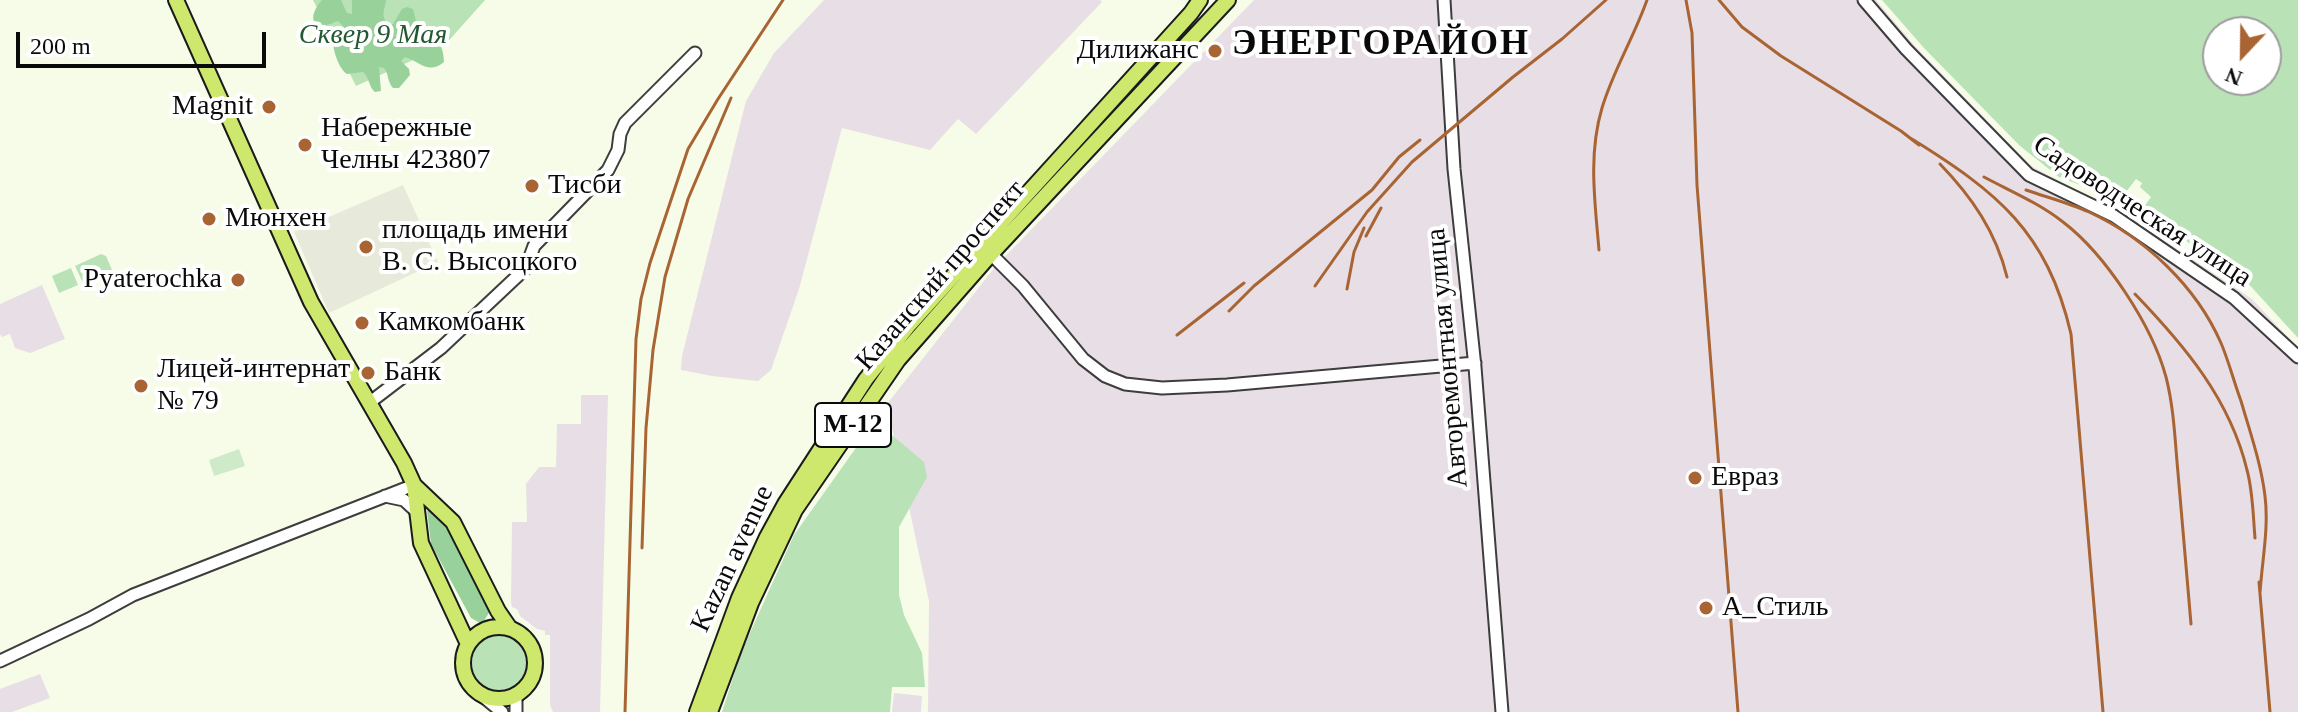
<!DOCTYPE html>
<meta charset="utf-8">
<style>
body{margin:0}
#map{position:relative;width:2298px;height:712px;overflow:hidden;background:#f7fce9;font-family:"Times New Roman",serif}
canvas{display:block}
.north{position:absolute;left:2202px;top:16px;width:80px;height:80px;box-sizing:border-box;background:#fff;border:2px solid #9d9d9d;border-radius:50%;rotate:202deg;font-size:22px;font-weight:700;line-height:32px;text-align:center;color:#0a0a0a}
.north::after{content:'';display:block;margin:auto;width:28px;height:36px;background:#a96433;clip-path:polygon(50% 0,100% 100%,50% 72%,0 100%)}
.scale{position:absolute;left:16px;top:32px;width:250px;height:36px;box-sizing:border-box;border:4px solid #0a0a0a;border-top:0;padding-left:10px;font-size:24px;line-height:28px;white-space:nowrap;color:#0a0a0a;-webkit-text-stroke:6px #fff;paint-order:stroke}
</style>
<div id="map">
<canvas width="2298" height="712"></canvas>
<div class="north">N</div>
<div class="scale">200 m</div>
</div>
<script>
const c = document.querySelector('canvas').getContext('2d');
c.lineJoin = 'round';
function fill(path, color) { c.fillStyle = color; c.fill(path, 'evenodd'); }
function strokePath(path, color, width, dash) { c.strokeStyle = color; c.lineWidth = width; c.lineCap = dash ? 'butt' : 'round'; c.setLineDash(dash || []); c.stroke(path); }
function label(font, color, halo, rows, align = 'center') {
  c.font = font + ' "Times New Roman",serif'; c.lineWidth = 8; c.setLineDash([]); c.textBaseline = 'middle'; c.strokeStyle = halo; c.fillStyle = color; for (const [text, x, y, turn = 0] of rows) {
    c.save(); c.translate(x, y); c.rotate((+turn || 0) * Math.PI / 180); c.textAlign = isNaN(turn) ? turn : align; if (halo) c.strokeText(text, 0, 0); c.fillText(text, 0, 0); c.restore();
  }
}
const industrial = new Path2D(`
 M824 0H1100L1102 2 976 134 958 119 930 150 842 128 799 289 771 370 758 381 712 376 681 370 682 356 746 101 774 53Z
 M1254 0H1876L1913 44 2031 166 2137 223 2252 299 2298 348V712H928L929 601 887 404 995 267Z
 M42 285 65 339 30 353 15 348 10 334 2 337 0 334V304Z
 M581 395H608L600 712H553L550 705V635H545V631L537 629 520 616 517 609 512 607 511 602 512 522H527L526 484 539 467H556L557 424H581Z
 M40 674 50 698 12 712H0V689Z
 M894 693 922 696 921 712H892Z`);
const green = new Path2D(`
 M313 0H485L444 46 356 86Z
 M1882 0H2298V338L2245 280 2141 211 2151 197 2140 187 2142 183 2136 179 2120 200 2059 177 2020 146 1924 48ZM2218 32H2266V80H2218Z
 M101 254 106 256 112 270 83 283 75 266Z
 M71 268 78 285 59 293 52 276Z
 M875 421 924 462 927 477 899 527V595L904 615 922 653 925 687H892L890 712H722L741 653 794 535Z
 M472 663a29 29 0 1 1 58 0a29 29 0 1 1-58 0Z`);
const forest = new Path2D(`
 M322 0H341L347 13 352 14V0H386C385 10 380 15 388 24H393L402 9 407 7 413 9 417 25 407 30 410 36C431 40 443 35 444 62 429 75 420 62 405 57L401 61 409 69 410 75 399 88H393C387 81 389 74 384 68L379 67 381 91 375 92C368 86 370 78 363 72L347 74C338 68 332 48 333 37L337 33 348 35 347 30 338 21C334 22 330 25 325 25 305 25 315 8 322 0Z
 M433 510 455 536 490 611 482 624 471 618 431 544 427 511Z`);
const pitch = new Path2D(`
 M239 449 245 466 214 476 209 460Z`);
const plaza = new Path2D(`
 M403 185 438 262 329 313 294 232Z`);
const minor = new Path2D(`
 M1444 0 1454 169 1475 367 1502 712
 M1864 0 1906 49 2029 175 2114 216 2234 298 2298 357
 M991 254 1023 286 1083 359 1105 376 1125 384 1162 388 1227 385 1475 363
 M369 403 441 348 526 268 534 246 608 170 618 150 620 134 625 123 695 53
 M385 496 404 500 417 512
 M0 661 89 619 133 595 414 485
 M475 690 502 712
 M516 694V712`);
const major = new Path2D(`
 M176 0 311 302 404 463 414 485 421 543 468 644
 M414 485 453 522 498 611 509 627
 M463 663a36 36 0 1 1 72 0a36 36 0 1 1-72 0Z
 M697 712 739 598 767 537 785 504 866 379 910 324 979 247 1191 13 1200 0
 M710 712 751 603 795 510 898 360 991 254 1228 0`);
const rail = new Path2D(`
 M1686 0 1692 33 1697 185 1738 712
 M1719 0 1742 27 1781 56 1901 131 1919 145
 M1912 139C1997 192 2047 231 2071 334L2103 712
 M1940 164C1972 197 1996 232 2007 277
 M1984 177C2010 191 2039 203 2063 222 2105 254 2152 325 2166 377 2174 408 2175 441 2178 473 2182 523 2187 574 2191 624
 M2026 190C2046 197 2069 203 2089 212 2145 238 2196 286 2221 343 2229 362 2234 382 2241 401 2250 432 2261 463 2265 496 2269 528 2262 561 2260 593
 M1366 236 1381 208
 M1599 250C1595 202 1588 155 1602 108 1613 71 1634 37 1647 0
 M1315 286 1367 212 1412 162 1513 77 1562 39 1606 0
 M1347 289 1354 252 1364 228
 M2135 294C2184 345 2230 399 2247 470 2253 492 2253 515 2255 538
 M1229 311 1254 286 1372 190 1399 157 1420 140
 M1177 335 1244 283
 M642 548 646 428 653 350 665 277 688 199 731 98
 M2259 582 2270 712
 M625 712 636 339 641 299 650 263 688 149 718 99 783 0`);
const markers = [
 [1215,51,8,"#a96433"],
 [269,107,8,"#a96433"],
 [305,145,8,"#a96433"],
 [532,186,8,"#a96433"],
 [209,219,8,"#a96433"],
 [366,247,8,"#a96433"],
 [238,280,8,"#a96433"],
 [362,323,8,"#a96433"],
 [368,373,8,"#a96433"],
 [141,386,8,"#a96433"],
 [1695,478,8,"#a96433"],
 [1706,608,8,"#a96433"]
];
const shields = [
 [853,425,76]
];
const shieldNames = [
 ["М-12",853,425]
];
const parkNames = [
 ["Сквер 9 Мая",373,36]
];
const poiNames = [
 ["Дилижанс",1199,51,"right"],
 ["Magnit",253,107,"right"],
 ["Набережные",321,129],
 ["Челны 423807",321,161],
 ["Тисби",548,186],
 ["Мюнхен",225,219],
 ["площадь имени",382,231],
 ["В. С. Высоцкого",382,263],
 ["Pyaterochka",222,280,"right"],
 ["Камкомбанк",378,323],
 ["Лицей-интернат",157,370],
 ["№ 79",157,402],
 ["Банк",384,373],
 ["Евраз",1711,478],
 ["А_Стиль",1722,608]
];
const streetNames = [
 ["Садоводческая улица",2142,212,33],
 ["Казанский проспект",941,276,-49],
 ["Авторемонтная улица",1448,358,-95],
 ["Kazan avenue",733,559,-65]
];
const districtNames = [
 ["ЭНЕРГОРАЙОН",1381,45]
];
fill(industrial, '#e8dee5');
fill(green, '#b9e2b7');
fill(forest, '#98d19a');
fill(pitch, '#ceeac8');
fill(plaza, '#e7eada');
strokePath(minor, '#3d3d3d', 15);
strokePath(major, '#1b1b1b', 18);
strokePath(minor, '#fff', 11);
strokePath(major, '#cde86d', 14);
strokePath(rail, '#a96433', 3);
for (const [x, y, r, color] of markers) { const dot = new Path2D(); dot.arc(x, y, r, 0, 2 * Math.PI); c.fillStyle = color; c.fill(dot); strokePath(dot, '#fff', 3); }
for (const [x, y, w] of shields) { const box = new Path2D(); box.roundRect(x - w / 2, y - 22, w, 44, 6); c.fillStyle = '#fff'; c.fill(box); strokePath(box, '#0a0a0a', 2); }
label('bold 26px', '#0a0a0a', null, shieldNames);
label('italic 28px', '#235931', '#fff', parkNames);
label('28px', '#0a0a0a', '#fff', poiNames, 'left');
label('28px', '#0a0a0a', '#fff', streetNames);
c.letterSpacing = '2px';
label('bold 36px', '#0a0a0a', '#fff', districtNames);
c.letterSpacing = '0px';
</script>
